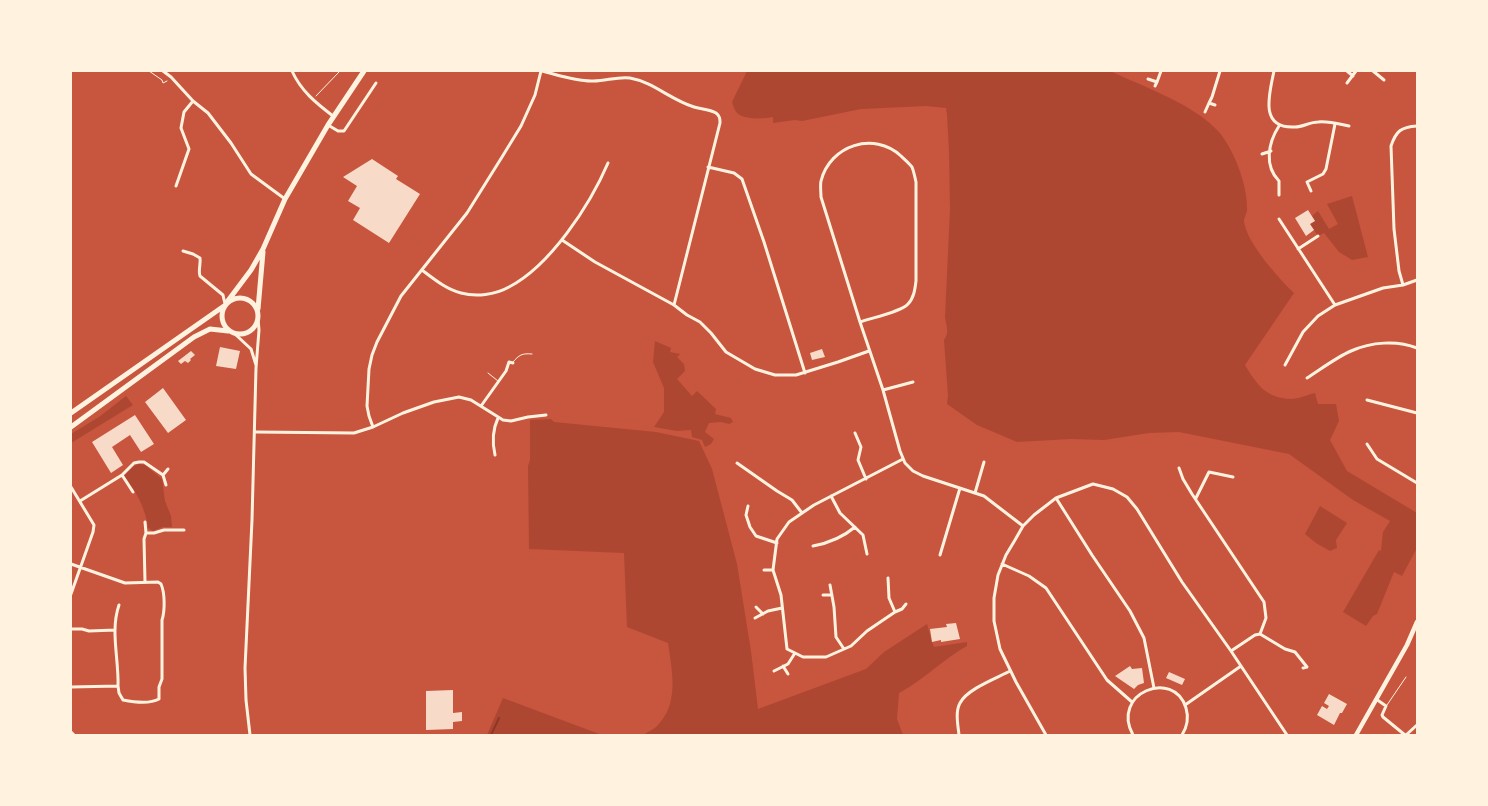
<!DOCTYPE html>
<style>
body{margin:0}
#map{position:relative;width:1488px;height:806px;overflow:hidden;background:#c8553d;font-family:Rubik,sans-serif}
canvas{display:block}
.frame{position:absolute;inset:0;border:72px solid #fff3e0;pointer-events:none}
</style>
<div id="map">
<canvas width="1488" height="806"></canvas>
<div class="frame"></div>
</div>
<script>
const c = document.querySelector('canvas').getContext('2d');
c.lineJoin = 'round';
function fill(path, color) { c.fillStyle = color; c.fill(path, 'evenodd'); }
function strokePath(path, color, width, dash) { c.strokeStyle = color; c.lineWidth = width; c.lineCap = dash ? 'butt' : 'round'; c.setLineDash(dash || []); c.stroke(path); }
const green = new Path2D(`
 M747 71H1110C1144 87 1194 104 1219 132 1234 150 1247 184 1247 207 1248 212 1244 217 1244 221 1246 242 1279 279 1294 293L1245 365C1257 385 1266 398 1291 399 1298 399 1307 395 1315 393L1318 404H1336L1339 421 1330 440 1347 471 1417 513V548L1402 576 1394 572 1377 614 1373 616 1366 626 1343 612 1379 550 1381 551 1383 532 1390 521 1353 500 1289 454 1179 432 1149 433 1104 440 1071 439 1017 442 977 425 947 404 948 396 944 340C950 332 946 326 945 317L950 209 949 151 947 115 946 108 926 106 861 109 802 121 795 120 773 123V117C765 119 744 120 737 113 735 111 733 105 732 102Z
 M1352 196 1368 257 1352 260 1339 252 1324 233 1318 236 1310 224 1315 221 1312 216 1318 211 1329 229 1338 224 1327 204Z
 M655 341 671 348 670 352 680 354 677 357 684 364 685 371 677 379 692 396 697 391 716 409 715 414 731 418 733 422 729 424 721 422 709 423 705 432 714 439 711 444 705 447 702 440 692 437 691 430 677 431 654 427 664 412V388L653 362Z
 M126 396 133 405 71 443V434L99 417Z
 M551 419 554 422 656 432 699 441 712 469 737 564 751 651 758 709 866 669 884 652 927 624 932 642 934 647 967 642V646C943 659 924 680 899 693L897 719 903 735H643C647 732 653 730 656 727 680 704 672 672 668 643L627 627 624 553 529 549 528 466 530 460V420Z
 M139 464 145 465 162 479 165 501 171 516 172 527H163L153 531 148 528C146 509 136 491 124 476L134 466Z
 M1320 506 1347 523 1336 540 1337 548 1330 551 1316 543 1305 534Z
 M503 698 602 735H487Z`);
const stream = new Path2D(`
 M491 735 499 718`);
const building = new Path2D(`
 M372 159 398 176 396 179 420 194 389 243 353 220 360 208 348 201 357 186 343 177Z
 M1308 210 1315 221 1310 224 1314 230 1306 236 1295 218Z
 M220 347 240 351 236 369 216 366Z
 M822 349 825 357 812 360 810 353Z
 M191 351 195 355 190 359 191 360 188 363 185 361 181 364 178 361Z
 M163 388 186 420 168 433 145 402Z
 M135 415 154 444 141 452 130 435 112 447 123 465 111 473 92 442Z
 M956 623 960 639 941 642V640L932 642 930 629 947 627 946 624Z
 M1130 666 1132 669 1142 668 1144 683 1138 685 1134 689 1115 676Z
 M1169 672 1185 679 1182 685 1166 678Z
 M453 690V713L462 712V721L453 722V729L426 730V691Z
 M1329 694 1347 704 1342 713H1340L1334 725 1317 715 1322 706 1327 709 1329 706 1324 703Z`);
const path = new Path2D(`
 M149 71 162 80 163 83 167 81
 M316 96 340 71`);
const service = new Path2D(`
 M513 362C519 355 522 353 532 354
 M488 373 498 381
 M1387 705 1406 677`);
const minor = new Path2D(`
 M163 71 171 77 193 101 208 113 231 143 251 174 285 199
 M292 71C301 91 316 103 333 116
 M542 71C558 75 575 81 591 81 604 82 617 76 630 78 653 82 671 100 694 107 700 109 710 109 716 113 720 116 720 119 720 123L674 305
 M1274 71C1269 95 1259 129 1295 127 1303 127 1310 122 1318 122 1329 121 1339 124 1349 126
 M1347 71 1353 76
 M1373 71 1384 80
 M1148 79 1157 82 1155 86
 M1157 82 1161 71
 M1347 83 1356 71
 M1209 103 1212 97 1220 71
 M1205 112 1209 103 1215 105
 M328 125 338 131H344L376 83
 M1279 126C1268 143 1264 166 1279 181V195
 M1262 154 1271 151
 M708 167 734 173 742 179 764 242 805 373
 M176 186 189 149 181 128 184 112 193 101
 M1311 191 1307 182 1323 174 1326 169 1335 124
 M1279 219 1335 305
 M562 240 595 262 674 305 687 315 700 322 711 333 726 352 755 369 775 375H796L838 362 869 351
 M1298 249 1318 236
 M183 251 193 254 200 258C201 264 198 270 200 276L223 295 225 304
 M422 270C434 279 446 289 461 293 476 297 495 295 509 287 550 266 590 205 608 163
 M1403 285 1399 271 1394 229 1391 146C1396 131 1401 127 1417 126
 M860 322C871 318 901 312 908 304 914 298 915 289 916 281V182C915 178 914 172 912 167 909 163 905 160 901 156 874 131 830 145 821 181 820 186 821 192 821 197L860 322 883 390 900 451 905 463 913 471 923 476 984 496 1023 526
 M236 335 251 349 256 365
 M1285 365 1303 332 1318 316 1335 305 1383 288 1403 285 1417 280
 M1307 378C1321 369 1337 357 1351 351 1371 342 1397 340 1417 348
 M883 390 913 382
 M1367 400 1417 413
 M481 406 506 371 509 362 513 363
 M373 427 369 416 367 406 369 369 372 355 377 342 401 296 467 213 502 157 521 126 535 95 541 71
 M256 432 354 433 373 427 403 413 434 402 459 397 471 400 503 420 511 421 528 417 546 415
 M855 433 861 447 858 460 866 479
 M1367 444 1377 459 1417 483
 M495 455C492 442 492 431 498 418
 M903 459 814 505 789 522 777 539 773 570 781 595 787 649 803 657H826L851 646 867 631 895 612 902 609 906 604
 M737 463 777 491 792 500 802 513
 M1179 468 1183 479 1192 494 1264 602 1266 618 1260 634 1255 635 1231 651
 M122 475 133 492
 M163 475 168 469
 M71 487 94 525 93 532 71 594
 M975 493 984 462
 M831 496 840 513 863 535 867 554
 M1056 498 1092 555 1130 611 1144 638 1154 688
 M1196 498 1209 472 1233 477
 M80 501 122 475 134 463 139 462H144L163 475 166 485
 M748 506 746 515 750 527 756 536 777 543
 M145 522 146 533
 M813 546C829 543 842 538 855 527
 M940 555 960 488
 M71 564 125 583 158 582 161 584C165 593 165 611 162 620V679L159 687V699C150 704 133 702 123 700L119 693 118 686 71 687
 M1002 564 1029 576 1046 588 1107 680 1132 702
 M764 570H773
 M888 578 889 598 895 612
 M145 582 144 539 146 533H154L164 530H184
 M830 585 834 607 836 637 844 649
 M823 595H832
 M756 607 763 614
 M755 618 768 611 782 608
 M71 629H82L89 631 115 630
 M1260 634 1285 649 1295 652 1307 667 1303 668
 M783 666 788 674
 M774 671 788 664 795 653
 M118 686C119 659 110 631 119 605
 M1376 699 1386 706 1382 715 1383 717 1405 735
 M1185 705 1241 666
 M71 732 74 735
 M250 735 246 700 245 668 252 520 256 368 259 330 258 318
 M959 735C958 725 955 712 960 703 967 689 997 678 1010 671
 M1046 735 1016 682 1000 649 994 621V598L998 575 1006 555 1015 540 1023 526 1034 515 1056 498 1093 484 1113 489 1127 497 1137 509 1182 582 1231 651 1287 735
 M1133 735C1110 693 1174 668 1186 708 1189 718 1187 727 1182 735
 M1406 735 1417 725`);
const secondary = new Path2D(`
 M1356 735 1407 645 1417 622`);
const primary = new Path2D(`
 M222 316a18 18 0 1 1 36 0a18 18 0 1 1-36 0Z
 M227 302 251 270 263 249 285 199 328 125 364 71
 M258 309 263 252
 M71 413 224 306
 M71 427 194 337 210 329 228 331`);
fill(green, '#ae4732');
strokePath(stream, '#8f3625', 2);
fill(building, '#f7dbc8');
strokePath(path, '#fff3e0', 1);
strokePath(service, '#fff3e0', 1);
strokePath(minor, '#fff3e0', 3);
strokePath(secondary, '#fff3e0', 4.5);
strokePath(primary, '#fff3e0', 5);
</script>
